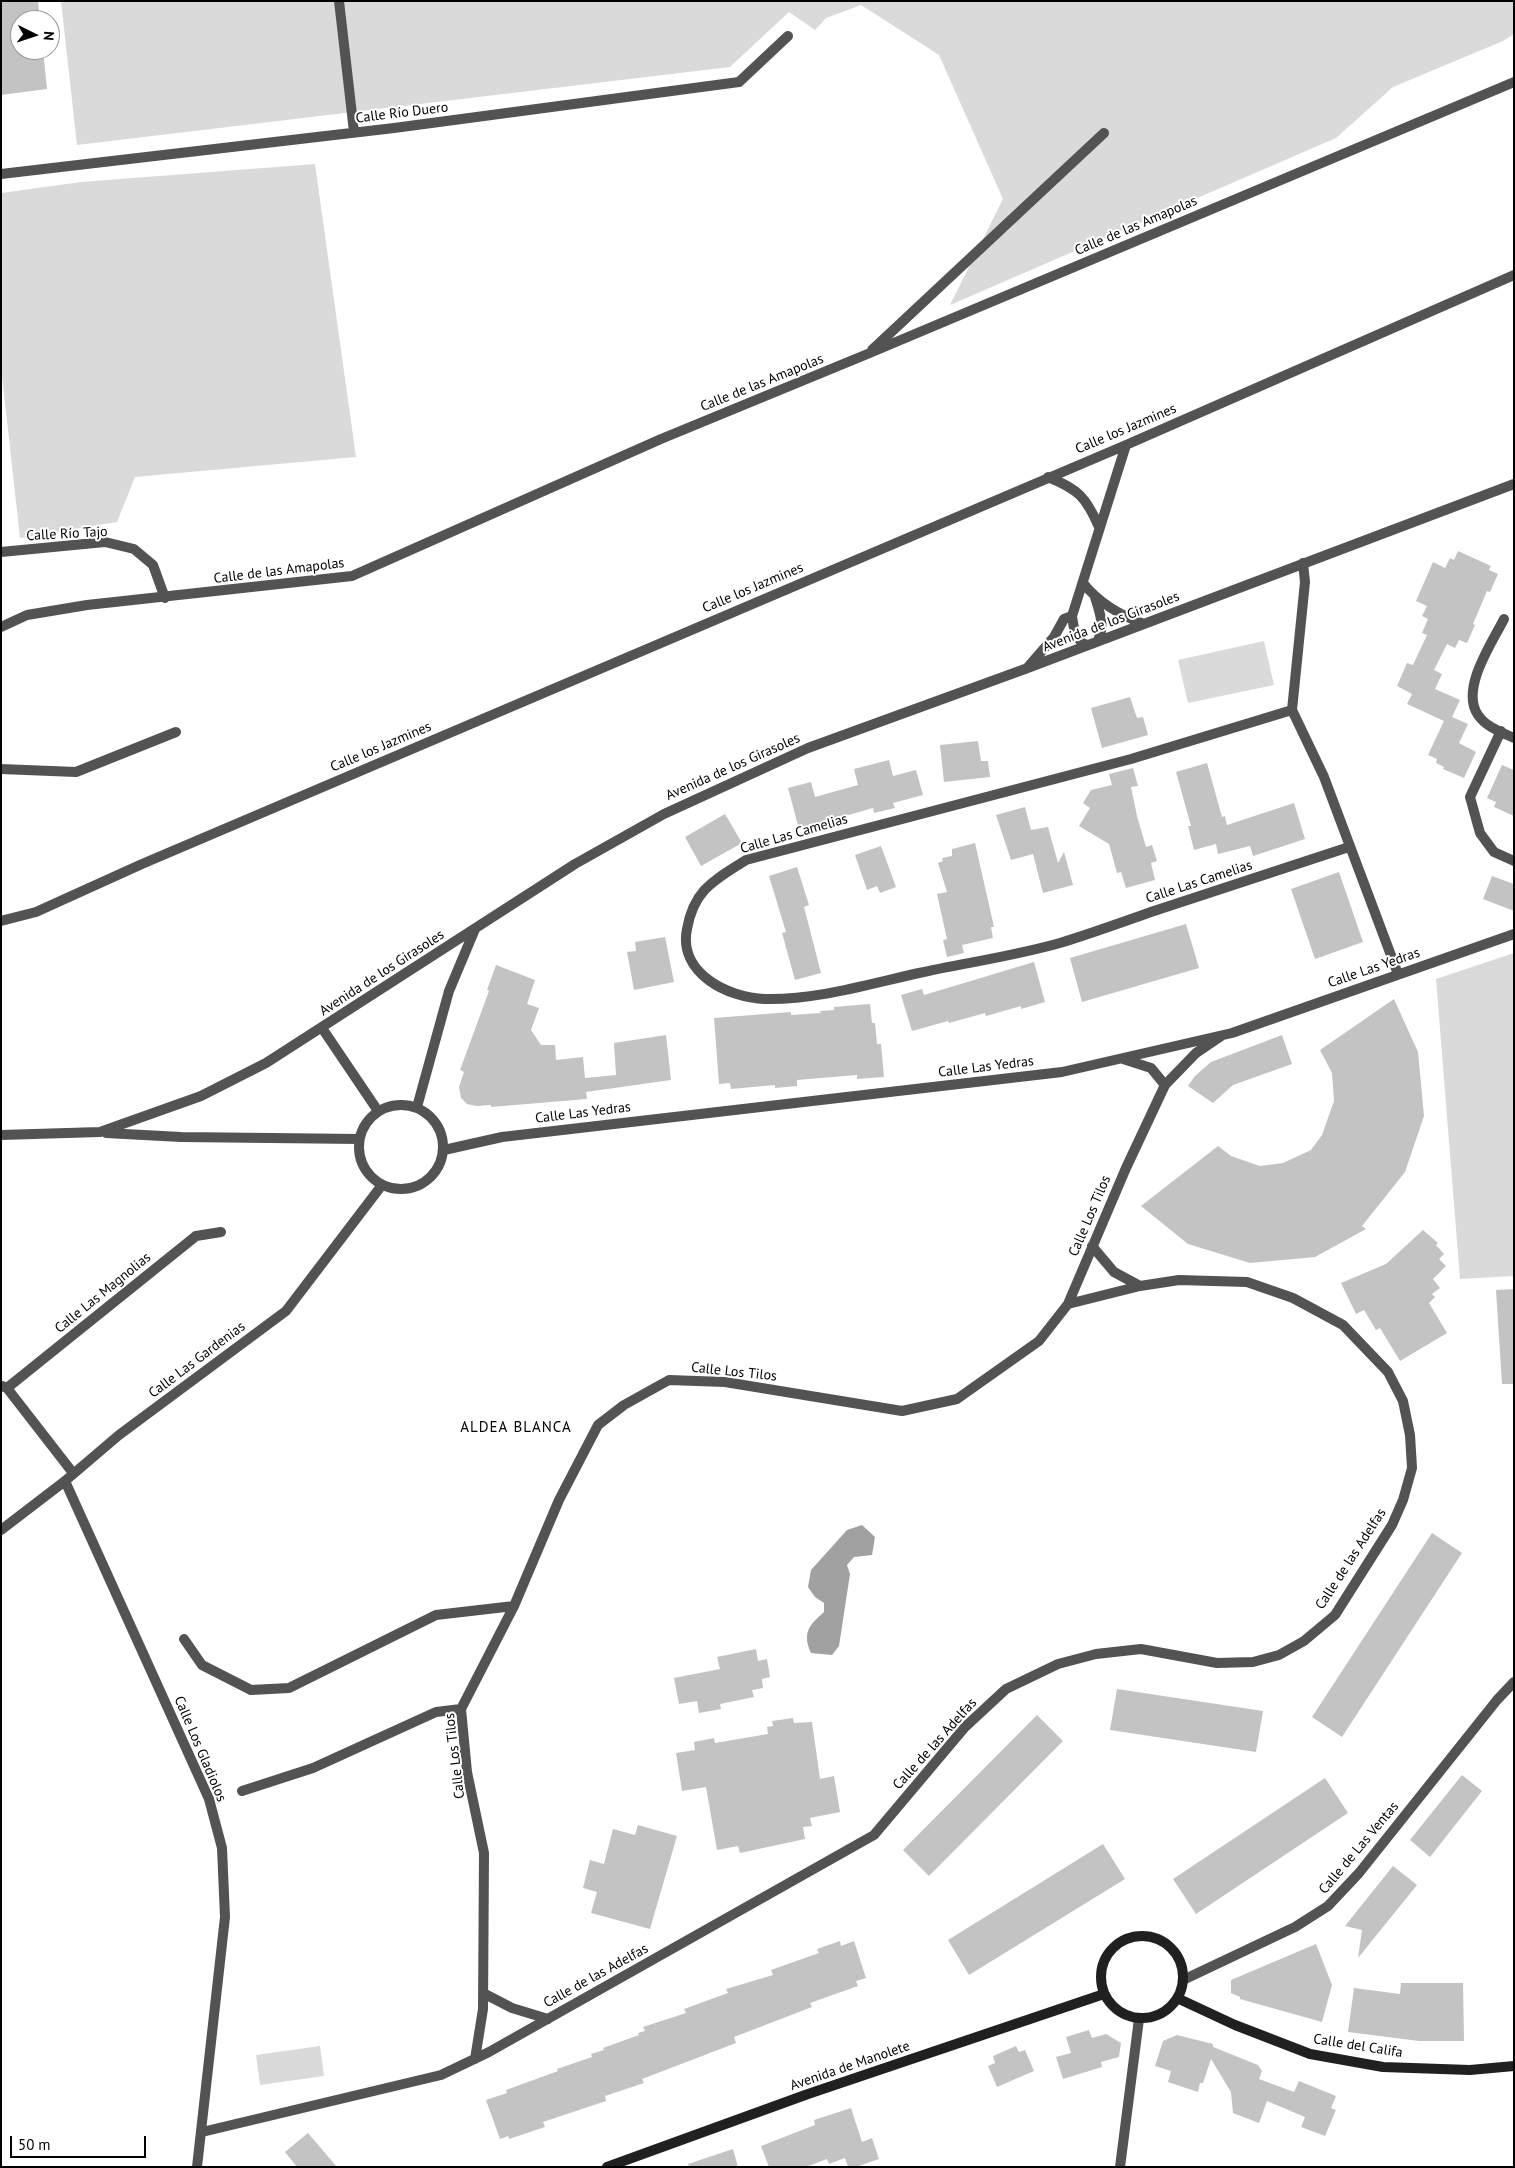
<!DOCTYPE html>
<meta charset="utf-8">
<style>
body{margin:0}
#map{position:relative;width:1515px;height:2168px;overflow:hidden;background:#fff;font-family:"PT Sans",sans-serif}
canvas{display:block}
.frame{position:absolute;inset:0;border:2px solid #000;pointer-events:none}
.north{position:absolute;left:10px;top:10px;width:50px;height:50px;box-sizing:border-box;background:#fff;border:1px solid #999;border-radius:50%;rotate:94deg;font-size:14px;font-weight:700;line-height:20px;text-align:center;color:#000}
.north::after{content:'';display:block;margin:auto;width:18px;height:22px;background:#000;clip-path:polygon(50% 0,100% 100%,50% 72%,0 100%)}
.scale{position:absolute;left:10px;top:2136px;width:136px;height:22px;box-sizing:border-box;border:2px solid #000;border-top:0;padding-left:6px;font-size:15px;line-height:18px;white-space:nowrap;color:#000;-webkit-text-stroke:4px #fff;paint-order:stroke}
</style>
<div id="map">
<canvas width="1515" height="2168"></canvas>
<div class="frame"></div>
<div class="north">N</div>
<div class="scale">50 m</div>
</div>
<script>
const c = document.querySelector('canvas').getContext('2d');
c.lineJoin = 'round';
function fill(path, color) { c.fillStyle = color; c.fill(path, 'evenodd'); }
function strokePath(path, color, width, dash) { c.strokeStyle = color; c.lineWidth = width; c.lineCap = dash ? 'butt' : 'round'; c.setLineDash(dash || []); c.stroke(path); }
function label(font, color, halo, rows, align = 'center') {
  c.font = font + ' "PT Sans",sans-serif'; c.lineWidth = 4; c.setLineDash([]); c.textBaseline = 'middle'; c.strokeStyle = halo; c.fillStyle = color; for (const [text, x, y, turn = 0] of rows) {
    c.save(); c.translate(x, y); c.rotate((+turn || 0) * Math.PI / 180); c.textAlign = isNaN(turn) ? turn : align; if (halo) c.strokeText(text, 0, 0); c.fillText(text, 0, 0); c.restore();
  }
}
const green = new Path2D(`
 M61 1H1514V34L1503 41 1393 87 1336 138 950 305 1003 199 939 55 861 5 826 18 815 30 789 12 730 67 77 145Z
 M315 164 356 457 135 477 117 522 20 538 1 367V193L81 182Z
 M1264 641 1274 685 1188 703 1178 660Z
 M1514 953V1276L1460 1279 1436 979Z
 M320 2046 324 2076 260 2085 256 2055Z`);
const water = new Path2D(`
 M862 1525 875 1537 872 1555 854 1557 847 1565 850 1574 839 1646 832 1655 811 1653C802 1633 809 1625 824 1612V1603L815 1597 808 1587 811 1570 847 1530Z`);
const building = new Path2D(`
 M1 1H38L40 20H20V50H43L47 89 1 95Z
 M1458 551 1491 566 1489 570 1498 574 1490 592 1487 591 1473 624 1475 625 1467 643 1459 640 1455 648 1447 644 1434 670 1442 674 1435 689 1460 700 1452 717 1468 724 1459 743 1476 752 1464 778 1443 769 1444 767 1436 763 1437 759 1428 755 1444 721 1407 704 1412 694 1397 686 1407 663 1413 665 1427 635 1422 633 1428 619 1422 616 1427 606 1416 601 1433 562 1445 568 1450 558 1454 560Z
 M1130 697 1137 718 1143 717 1148 735 1102 748 1091 708Z
 M978 741 981 761H988L990 777 944 782 940 745Z
 M889 760 893 776 916 770 923 795 893 803 895 808 874 813 873 808 799 829 788 788 811 782 815 797 858 785 854 769Z
 M1207 763 1222 817 1225 816 1227 825 1294 803 1305 839 1253 856 1250 846 1218 854 1216 844 1194 850 1188 826H1191L1176 772Z
 M1502 765 1514 770V816L1494 807 1496 802 1487 798Z
 M1133 768 1138 786 1131 787 1137 816 1146 847 1152 845 1157 861 1151 863 1155 880 1126 888 1121 872 1117 873 1109 844 1079 826 1090 808 1083 803 1091 790 1112 785 1109 774Z
 M1025 807 1031 830 1048 827 1058 863 1064 852 1073 885 1043 893 1033 854 1011 860 996 815Z
 M725 814 742 843 701 866 685 837Z
 M975 843 994 927H991L993 938 962 945 964 953 947 957 943 940 947 939 937 894 947 892 938 863 943 861 942 858 952 856V849Z
 M881 846 896 887 880 893 877 886 867 890 855 855Z
 M797 867 809 905 804 907 821 973 795 980 782 933 786 932 769 876Z
 M1339 872 1363 942 1315 959 1291 889Z
 M1492 876 1514 884V911L1483 899Z
 M1186 924 1199 968 1082 1002 1070 958Z
 M665 937 674 982 634 990 627 952 636 951 635 942Z
 M1034 962 1045 1002 1021 1009V1006L986 1016 985 1013 949 1023 948 1021 912 1031 901 995 922 989 924 995Z
 M496 965 535 980 527 1004 539 1008 531 1030 541 1045H555L556 1060 583 1057 585 1078 616 1075 614 1043 666 1035 671 1080 586 1092 587 1099 491 1107V1105L476 1106 467 1104 461 1098 459 1087 464 1072 460 1070 489 991 487 990Z
 M1394 999 1418 1052 1424 1116 1405 1172 1362 1226 1366 1229 1315 1257 1250 1263 1188 1244 1141 1206 1218 1146 1231 1156 1260 1166 1283 1163 1311 1150 1322 1135 1334 1101 1332 1073 1320 1050Z
 M870 1004 872 1023H875L877 1044H881L884 1077 857 1079V1075L797 1080V1086L775 1088V1085L731 1089 730 1083 719 1084 714 1018 791 1012V1015L821 1013 820 1011 834 1010V1007Z
 M1282 1035 1292 1064 1233 1085 1213 1103 1188 1086 1195 1076 1211 1062Z
 M1423 1230 1438 1243 1436 1245 1444 1254 1439 1259 1446 1266 1433 1279 1440 1288 1432 1294 1435 1297 1429 1303 1447 1333 1400 1361 1380 1328 1376 1330 1364 1310 1356 1314 1341 1283 1386 1264Z
 M1514 1289V1384H1502L1496 1290Z
 M1432 1533 1462 1553 1342 1737 1312 1717Z
 M756 1649 758 1661 767 1659 770 1677 762 1679 763 1688 752 1690 754 1697 720 1704 721 1709 699 1713 697 1701 679 1704 674 1678 720 1669 717 1657Z
 M1117 1689 1263 1711 1256 1752 1110 1730Z
 M1037 1715 1063 1741 929 1876 903 1850Z
 M793 1718 794 1723 812 1722 820 1779 834 1776 840 1812 810 1818 812 1826 803 1827 805 1839 740 1853 738 1846 717 1850 706 1787 682 1791 676 1753 695 1750 694 1742 714 1738 715 1743 768 1734 767 1727 773 1726 772 1721Z
 M1462 1775 1482 1791 1430 1857 1410 1840Z
 M1325 1778 1348 1813 1196 1914 1173 1879Z
 M638 1825 677 1836 650 1929 591 1913 597 1892 583 1888 590 1860 604 1864 613 1829 635 1835Z
 M1103 1844 1125 1879 969 1975 948 1940Z
 M1393 1866 1417 1885 1358 1958 1362 1930 1345 1926Z
 M840 1941 841 1946 854 1941 866 1978 856 1981 858 1986 810 2003 812 2007 734 2037 736 2043 642 2079 644 2083 605 2096 606 2101 543 2122 545 2127 509 2139 508 2136 500 2139 486 2100 507 2093 506 2090 558 2071 557 2069 592 2057 591 2054 604 2050 603 2048 639 2035 638 2033 645 2031 643 2027 686 2013 684 2009 728 1993 726 1989 773 1975 771 1970 819 1953 817 1949Z
 M1316 1944 1332 1985 1322 2022 1240 1999V1997L1231 1993V1980Z
 M1401 1983H1463L1464 2041H1419L1348 2032 1354 1988 1400 1994Z
 M1089 2030 1092 2038 1106 2034 1121 2043 1119 2057 1101 2062 1102 2067 1063 2079 1056 2057 1071 2053 1066 2037Z
 M1177 2035 1213 2044V2047L1258 2065 1262 2071 1259 2079 1294 2092 1299 2081 1336 2096 1331 2108 1336 2110 1325 2136 1301 2127 1305 2117 1267 2101 1259 2123 1233 2113 1231 2092 1211 2059 1203 2083H1200L1198 2092 1168 2082 1171 2071 1155 2066 1163 2041Z
 M1016 2046 1019 2052 1025 2050 1034 2071 997 2087 988 2066 995 2063 993 2056Z
 M851 2108 862 2142 872 2138 879 2159 856 2167H848L845 2158 829 2164 827 2159 806 2167H769L761 2146 815 2125 814 2120Z
 M308 2133 337 2167H297L285 2152Z
 M733 2149 738 2167H689L688 2164Z`);
const street = new Path2D(`
 M339 1 354 132
 M1 174 394 128 739 82 788 36
 M872 350 1104 133
 M1048 477C1078 489 1086 497 1099 527
 M1 552 105 542 134 549 153 565 165 598
 M1303 563 1305 582 1292 710 1324 777 1398 974
 M1083 583C1099 603 1119 615 1144 624
 M1095 597C1100 614 1105 624 1098 641
 M1504 619C1492 643 1460 689 1478 715 1486 727 1501 732 1514 738
 M1 627 27 615 87 605 352 576 661 439 865 355 1514 82
 M1087 645C1074 640 1074 628 1072 616L1126 445
 M1028 667 1054 637 1064 619 1072 616
 M1292 710 1131 759 746 860C715 880 694 889 687 929 678 973 728 998 765 999 817 1000 869 984 919 973 965 963 1014 956 1060 943 1093 933 1125 921 1157 910 1221 889 1285 868 1349 847
 M1501 731 1470 797 1480 833 1494 852 1514 861
 M1 769 76 772 176 732
 M1 921 36 912 142 864 1126 445 1514 275
 M322 1028 378 1111
 M1123 1059 1151 1068 1165 1085
 M359 1147a42 42 0 1 1 84 0a42 42 0 1 1-84 0Z
 M417 1107 449 991 475 929
 M106 1133 181 1137 359 1139
 M1 1135 100 1132 201 1096 266 1063 575 864 664 814 808 748 1025 669 1514 484
 M444 1150 502 1137 1062 1072 1232 1033 1514 934
 M1092 1246 1114 1272 1140 1286
 M2 1386 7 1388 73 1473
 M7 1388 196 1236 221 1232
 M65 1481 209 1799 222 1848 225 1917 197 2167
 M1 1530 65 1481 119 1435 286 1311 382 1185
 M184 1639 202 1665 251 1690 289 1688 436 1615 514 1606
 M242 1791 313 1768 436 1712 461 1709
 M1183 1980 1295 1927 1328 1906 1359 1873 1497 1700 1514 1682
 M483 1993 512 2008 548 2019
 M475 2059 483 2009 484 1853 467 1772 461 1709 514 1606 559 1500 598 1425 624 1405 669 1380 725 1382 902 1411 957 1399 1039 1341 1068 1304 1126 1168 1165 1085 1196 1053 1221 1036
 M202 2132 441 2075 489 2052 874 1835 965 1727 1006 1689 1058 1664 1096 1654 1141 1649 1217 1663 1253 1662 1279 1655 1304 1641 1335 1615 1392 1525 1403 1500 1412 1468 1410 1435 1403 1401 1388 1372 1343 1325 1293 1298 1247 1282 1179 1280 1140 1286 1068 1304
 M1120 2167 1139 2019`);
const secondary = new Path2D(`
 M1101 1977a41 41 0 1 1 82 0a41 41 0 1 1-82 0Z
 M1177 1998 1235 2025 1310 2054 1383 2067 1470 2070 1514 2066
 M607 2167 808 2094 1104 1994`);
const streetNames = [
 ["Calle Río Duero",402,113,-7],
 ["Calle de las Amapolas",1136,226,-23],
 ["Calle de las Amapolas",762,383,-22],
 ["Calle los Jazmines",1126,429,-23],
 ["Calle Río Tajo",67,534,-3],
 ["Calle de las Amapolas",279,571,-7],
 ["Calle los Jazmines",753,588,-23],
 ["Avenida de los Girasoles",1111,622,-21],
 ["Calle los Jazmines",381,747,-23],
 ["Avenida de los Girasoles",733,767,-24],
 ["Calle Las Camelias",794,834,-16],
 ["Calle Las Camelias",1199,882,-18],
 ["Calle Las Yedras",1374,968,-19],
 ["Avenida de los Girasoles",382,973,-33],
 ["Calle Las Yedras",986,1067,-7],
 ["Calle Las Yedras",583,1113,-7],
 ["Calle Los Tilos",1090,1216,-67],
 ["Calle Las Magnolias",103,1293,-39],
 ["Calle Las Gardenias",197,1360,-37],
 ["Calle Los Tilos",734,1372,6],
 ["Calle de las Adelfas",1351,1559,-57],
 ["Calle de las Adelfas",935,1744,-48],
 ["Calle Los Gladiolos",200,1749,67],
 ["Calle Los Tilos",455,1756,-97],
 ["Calle de Las Ventas",1359,1848,-50],
 ["Calle de las Adelfas",596,1976,-29],
 ["Calle del Califa",1358,2046,9],
 ["Avenida de Manolete",850,2066,-19]
];
const neighbourhoodNames = [
 ["ALDEA BLANCA",516,1428]
];
fill(green, '#dadada');
fill(water, '#a1a1a1');
fill(building, '#c3c3c3');
strokePath(street, '#535353', 10);
strokePath(secondary, '#202020', 10);
label('14px', '#000', '#fff', streetNames);
c.letterSpacing = '1px';
label('15px', '#000', '#fff', neighbourhoodNames);
c.letterSpacing = '0px';
</script>
